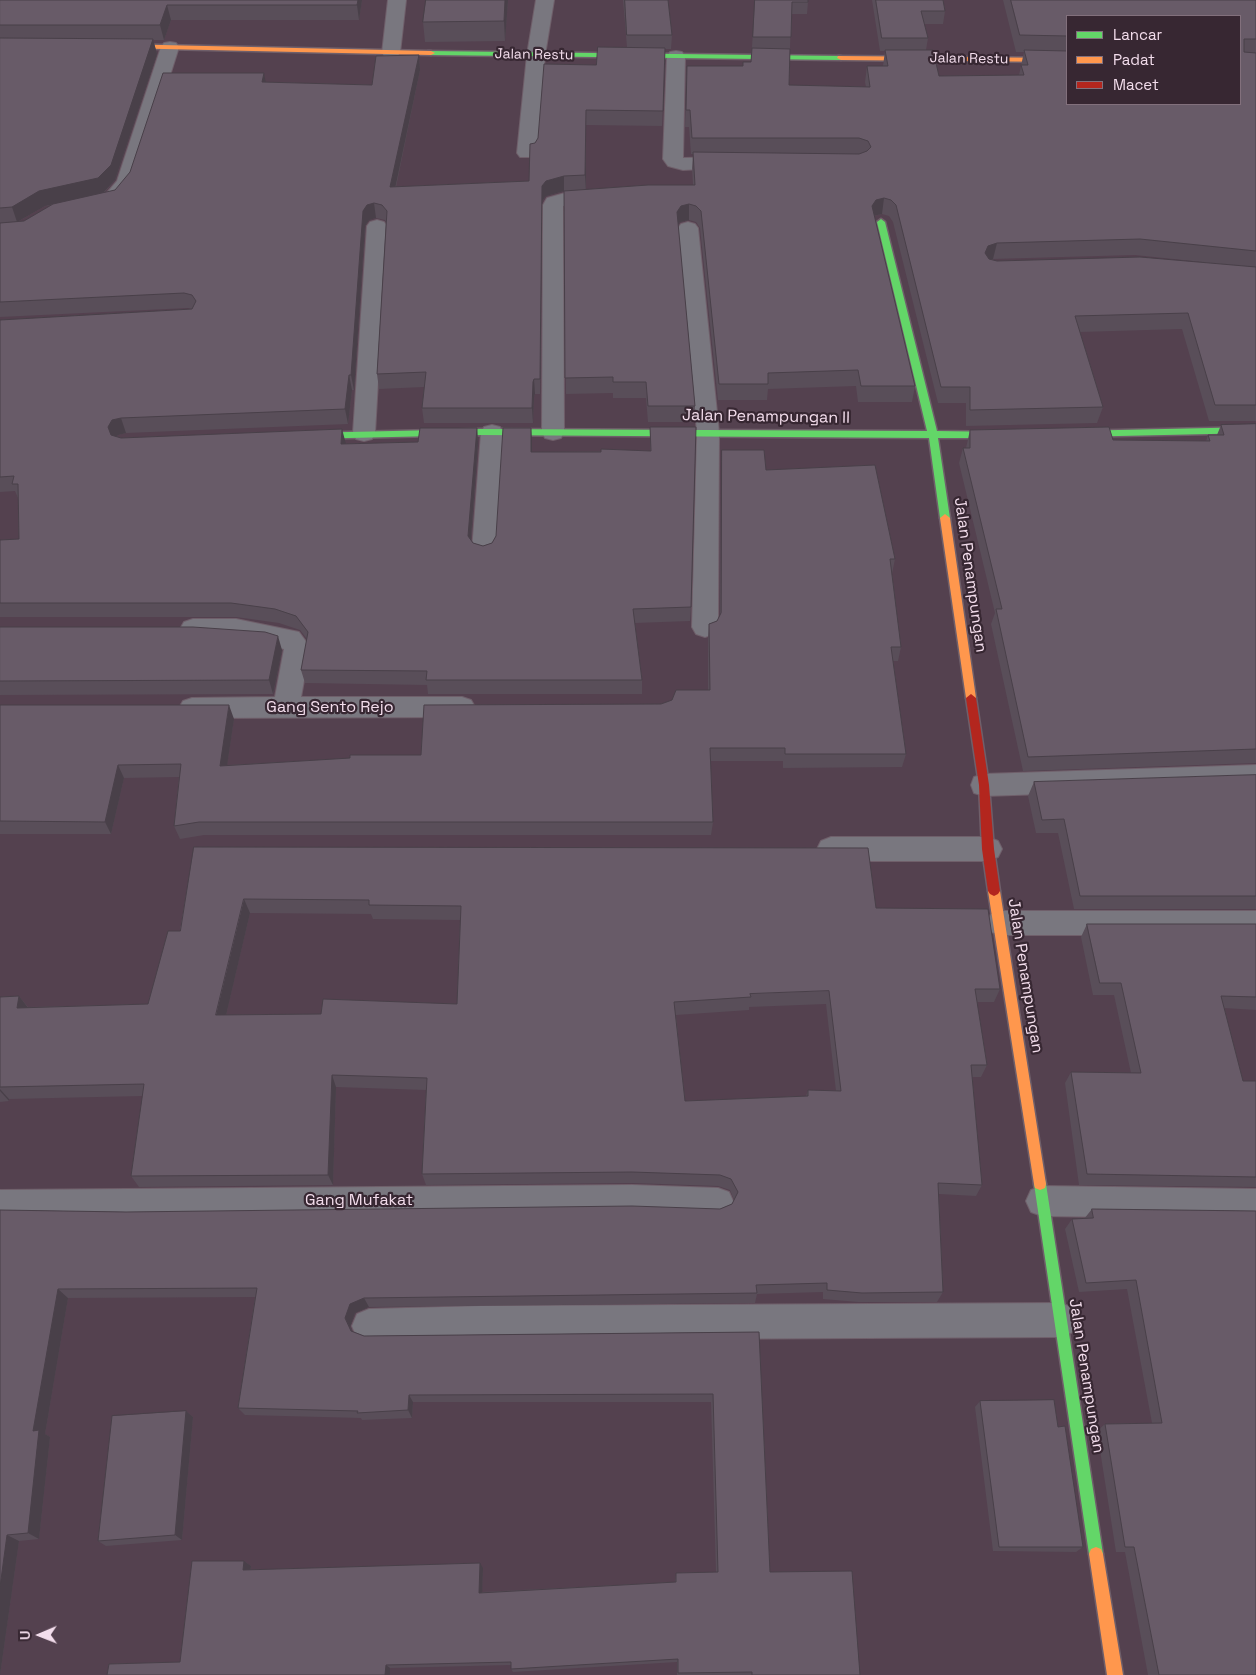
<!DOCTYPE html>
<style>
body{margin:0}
#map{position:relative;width:1256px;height:1675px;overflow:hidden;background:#54414f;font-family:"Space Grotesk",sans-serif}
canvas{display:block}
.legend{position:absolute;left:1066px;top:15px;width:175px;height:90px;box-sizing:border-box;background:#372732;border:1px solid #82707c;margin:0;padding:6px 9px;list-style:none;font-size:15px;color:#f3ddec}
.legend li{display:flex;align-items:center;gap:10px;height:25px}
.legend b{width:25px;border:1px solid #82707c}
.north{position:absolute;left:15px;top:1610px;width:50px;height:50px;-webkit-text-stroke:4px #372732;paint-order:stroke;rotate:269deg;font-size:14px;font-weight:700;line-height:20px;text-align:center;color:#f3ddec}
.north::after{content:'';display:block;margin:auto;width:18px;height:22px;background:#f3ddec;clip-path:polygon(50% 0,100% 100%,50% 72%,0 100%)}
</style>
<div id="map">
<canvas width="1256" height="1675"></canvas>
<ul class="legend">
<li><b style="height:6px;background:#63d668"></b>Lancar</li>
<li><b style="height:6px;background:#ff974d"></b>Padat</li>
<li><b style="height:6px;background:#b3261e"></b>Macet</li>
</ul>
<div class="north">U</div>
</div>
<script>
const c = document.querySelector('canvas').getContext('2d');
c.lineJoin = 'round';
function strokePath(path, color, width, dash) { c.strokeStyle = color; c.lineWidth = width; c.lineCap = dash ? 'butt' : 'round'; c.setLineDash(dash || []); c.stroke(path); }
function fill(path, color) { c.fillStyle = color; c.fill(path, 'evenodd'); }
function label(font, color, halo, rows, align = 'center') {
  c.font = font + ' "Space Grotesk",sans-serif'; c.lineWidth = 4.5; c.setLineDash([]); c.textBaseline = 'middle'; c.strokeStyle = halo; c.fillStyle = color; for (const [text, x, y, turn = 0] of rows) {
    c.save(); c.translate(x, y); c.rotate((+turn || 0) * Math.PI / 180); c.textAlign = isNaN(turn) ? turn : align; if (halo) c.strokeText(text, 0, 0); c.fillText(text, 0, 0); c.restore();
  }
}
const street = new Path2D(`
 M388 0H406L400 53 397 57H385L382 53Z
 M536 0H554L545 55 537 153 534 157H520L517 153 527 55Z
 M170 42 176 43 179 47 136 183 118 204 105 207 98 205 95 201 98 197 105 195 117 181 161 47 164 43Z
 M676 51 682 52 685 56 683 158 730 157 737 159 740 163 737 167 683 170 668 166 663 159 667 56 670 52Z
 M602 192 609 194 612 198 609 202 563 206 564 432 561 438 553 440 545 438 542 432 543 205 547 198 565 193Z
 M377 220 384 222 387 226 375 433 372 439 364 441 356 439 353 433 367 226 370 222Z
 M688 222 695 224 698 228 719 432 718 627 714 634 705 637 696 634 692 627 697 432 678 228 681 224Z
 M492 425 500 427 503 433 496 550 493 556 484 559 475 556 472 550 481 433 484 427Z
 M193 619H236L299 632 310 647 301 697H462L471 700 475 707 471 714 462 717 192 718 183 715 179 708 183 701 192 698 275 697 284 649 236 639H193L184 636 180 629 184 622Z
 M1256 765V787L984 796 974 793 971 785 974 777 984 774Z
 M831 837H988L998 841 1002 849 998 857 988 861H831L821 857 817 849 821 841Z
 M1001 911H1256V935H1001L991 932 987 923 991 914Z
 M632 1185 718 1188 729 1192 734 1203 729 1214 718 1218 632 1215 0 1220V1190Z
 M1042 1186 1256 1189V1219L1042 1216 1031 1212 1026 1201 1031 1190Z
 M1061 1303 1073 1308 1078 1320 1073 1332 1061 1337 480 1340 369 1343 357 1338 352 1326 357 1314 369 1309 480 1306Z`);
const fast = new Path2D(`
 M428 51 841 56 845 58 841 60 431 55 427 53Z
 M881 219 885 222 937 431 1005 432 1010 435 1005 438H938L950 518 948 520 945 522 940 518 929 438 480 435 305 439 300 436 305 433 480 429 927 431 877 222Z
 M1256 427V433L1073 437 1068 434 1073 431Z
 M1040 1178 1045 1180 1046 1184 1103 1554 1101 1559 1096 1561 1091 1559 1089 1554 1034 1184 1035 1180Z`);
const slow = new Path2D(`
 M116 44 431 51 435 53 431 55 119 48H116Z
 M838 56 1067 58V62L841 60 837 58Z
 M945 514 950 518 976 698 971 702 966 698 940 518Z
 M994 886 998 888 1000 891 1046 1184 1045 1188 1040 1190 1035 1188 1034 1184 988 891 990 888Z
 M1096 1547 1101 1549 1103 1554 1123 1675H1107L1089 1554 1091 1549Z`);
const jam = new Path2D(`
 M971 694 976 698 989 785 994 849 1000 891 998 894 994 896 990 894 988 891 982 849 979 785 966 698Z`);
const wall = new Path2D(`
 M0 0H362L359 20H171L164 40H153L157 54 115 180 104 193 115 190 266 82 372 85 419 55 420 70 396 187 529 181 535 143 596 65 627 47 623 0H668L672 35 671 49H665L662 126 586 125V190L693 185 692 168 693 154H691L689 127H685L687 66H743L751 62 755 0 808 2 807 14H791L790 49 789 85 866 87 865 82 867 66H883L885 51H880L872 0H943L945 11 943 24H924L928 38 926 50 939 76 1019 75 1024 52H1016L1003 0H1256V421H1209L1182 329 1080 332 1103 407 1097 423 966 426V403H938L893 222 889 216 882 214 874 216 915 386 912 402H858L856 386 768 389 767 400H718L700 228 696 222 689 220 680 222 678 226 695 406 694 422H648L646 398H613V393L566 394 564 191 546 196 542 201 540 394H535L534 397 533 423H424L422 408 424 387 379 389 377 374 386 222 385 220 376 218 369 220 365 226 354 390H352L348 424 126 433 118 435 117 437 121 438 345 444 418 442 477 428 478 443 471 540 473 543 483 546 492 543 496 536 532 442V452L650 451V427L691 607 690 621 635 623 642 680V694H428L427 685 305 683 301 670 307 639 300 630 279 623 236 617H0V540L19 539 18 498 15 491 0 492V320L191 309 188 308 0 317ZM1067 16H1240L1067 104ZM52 205 24 221H19L45 206ZM1135 255 1202 262 997 261 992 259Z
 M426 0H508L505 41 425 42 423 22Z
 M1256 424V763L1023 771 991 624 995 613 959 463 963 448H966L970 430 1113 440 1206 441 1208 435H1217L1221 425Z
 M722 450 766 470 895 559 892 574 901 647 898 661H893L906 754 902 767 783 768V761H710L713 822 711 835H204L180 839 174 826 179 777 124 778 111 834H0V705L234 719 227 765 421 755 661 704 708 690V638L709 624 717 621 720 615 721 464Z
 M0 627 282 650 273 694 0 695Z
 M1256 775V909H1074L1058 833H1036L1028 796 1034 782Z
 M194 847 876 908 1000 989 994 1002H977L987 1065 981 1077H972L982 1185 976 1196 939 1194 943 1292 937 1302H858L823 1299V1292L757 1294 755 1303 369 1307 355 1313 350 1327 352 1331 364 1336 759 1332 770 1572 860 1675H677V1662L513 1672 511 1669V1665L390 1668 180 1662 244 1561 251 1566V1570L483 1568 482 1592 675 1582 676 1573 716 1572 711 1402H413L412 1418 362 1420 361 1418 245 1415 238 1408 255 1297 68 1298 45 1434 50 1437 39 1539 19 1541 0 1675V1210L126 1212 720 1209 732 1204 734 1200 730 1190 718 1186 632 1183 426 1185 422 1174 426 1090 336 1087 333 1185 139 1187 131 1176 143 1096 9 1099V1101L0 1102V997L19 996 28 1007 148 1004 180 931ZM250 913 371 914 373 919 460 920 457 1004 321 1014 226 1015ZM826 1004 836 1091 808 1090 806 1096 685 1101 676 1015 749 1010V1007Z
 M1087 924H1256V1010L1224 1008 1243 1081H1256V1187L1079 1185 1065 1083 1071 1072 1131 1073 1114 995H1093L1081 937Z
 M1092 1209 1256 1211V1675H1148L1125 1552H1116L1097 1431 1105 1424 1152 1423 1127 1289 1079 1292 1065 1229 1072 1219H1084Z
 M980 1401 1058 1427 1083 1547 1076 1552 993 1551 975 1407Z
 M186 1411 193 1417 182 1540 106 1546 98 1541Z`);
const shadedWall = new Path2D(`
 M358 0H362L359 20 357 5Z
 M505 0H508L505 41 504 21Z
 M167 5 171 20 164 40 160 25Z
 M153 39 157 54 115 180 103 193 45 206 17 222 12 207Z
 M419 55 420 70 392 203 390 187Z
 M264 73 267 89 262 82Z
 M586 110V191L585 175Z
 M564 176V191L546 196 542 201 540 394V379L542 186 546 181Z
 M884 198 882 214 873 216 872 206 876 200Z
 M374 203 376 218 369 220 365 226 354 390 351 375 363 211 367 205Z
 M689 204V220L680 222 676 228 677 212 681 206Z
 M997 243 993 259 984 262 985 253 988 246Z
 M349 375 352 390 348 424 345 409Z
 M534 379 535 394 534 397 533 423 532 408 533 382Z
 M121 418 126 433 118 435 113 442 108 427 112 420Z
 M477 428 478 443 470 550 468 536Z
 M531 428 532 442V467L531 452Z
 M342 429 346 444 344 459 341 444Z
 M278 636 282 650 273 694 269 680Z
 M229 705 234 719 225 779 220 766Z
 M118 765 124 778 111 834 105 822Z
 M244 899 250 913 223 1028 216 1015Z
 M19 996 29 1009 17 1008Z
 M332 1075 336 1087 333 1185 328 1175Z
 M0 1089 9 1099V1101L0 1091Z
 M58 1289 68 1298 45 1434 50 1437 39 1539 28 1533 33 1431Z
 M364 1298 369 1307 355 1313 350 1327 356 1340 345 1318 350 1304Z
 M409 1395 413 1402 412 1418 408 1410Z
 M186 1411 193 1417 182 1540 175 1535Z
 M7 1535 19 1541 0 1675V1587Z
 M244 1561 251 1566 250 1575 243 1570Z
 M480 1563 483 1568 482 1597 479 1593Z
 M386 1665 390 1668V1675H385Z`);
const building = new Path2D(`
 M0 0H358L357 5H167L160 25H0Z
 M426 0H505L504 21 423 22Z
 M625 0H668L672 35H627Z
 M755 0H808V2H792L791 37H753Z
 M876 0H943L945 11H921L928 38H882Z
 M1011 0H1256V39H1244V52L1256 53V251L1140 239 997 243 988 246 985 253 989 259 997 261 1140 257 1256 267V405H1215L1188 313 1075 316 1103 407 970 410V387H941L896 205 891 200 884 198 876 200 872 206 915 386H861L858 370 768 373V384H719L701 211 696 206 689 204 681 206 677 212 695 406H648L646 382H613V377L565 378 564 191 648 185H695L693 152 859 154 867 151 871 147 868 141 859 138H692L690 110H686L687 66H743V62H751L752 48 790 49 789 85 870 87 867 66H888L885 50H933L939 76 1024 75 1021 65H1028L1024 50 1067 51V104H1240V16H1067V36L1020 35Z
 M0 38 153 39 111 165 98 178 39 191 12 207 0 208Z
 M598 47 665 48 663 111 586 110 585 175 564 176 546 181 542 186 540 379H534L533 382 532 408H422L426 372 377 374 387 211 382 205 374 203 367 205 363 211 351 375H349L345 409 121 418 112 420 108 427 111 435 121 438 342 429 341 444 418 442 420 428H477L468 536 473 543 483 546 492 543 496 536 503 428H531V452H601V449L651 451 650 427H696L691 607 633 609 642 680H426L427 671 301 670 308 632 296 616 275 609 231 603H0V540L19 539 18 484H12L14 476 0 477V320L192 309 196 301 192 295 184 293 0 302V223L24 221 53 204 115 190 130 172 163 73H264L262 82 372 85 376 56 419 55 390 187 529 181 530 144 535 143 538 138 544 64 596 65Z
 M1256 424V749L1028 757 996 609H1002L963 448H970V430L1109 427 1113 440 1210 441 1208 435H1224L1221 425Z
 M722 450H764L766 470 875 465 895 559H890L901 647H891L906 754H785V748H710L713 822H199L174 826 181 764 118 765 105 822 0 821V705H229L220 766 350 758V755H421L424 705 661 704 672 700 676 690H710L709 624 717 621 721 613Z
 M0 627H193L265 632 278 636 269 680 0 681Z
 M1256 775V896H1080L1064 819 1042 820 1034 782Z
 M194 847 868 848 876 908 988 909 1000 989H975L987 1065H971L982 1185 938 1183 943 1292 862 1293 827 1290V1283L756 1285 757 1293 364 1298 350 1304 345 1318 351 1331 364 1336 759 1332 770 1572 852 1571 860 1675H752V1672L678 1673V1659L511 1669V1662L386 1665 385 1675H107L109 1664 180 1662 192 1561H244L243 1570 480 1563 479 1593 676 1582V1573L718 1572 713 1394 409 1395 408 1410 357 1413 358 1411 238 1408 257 1288 58 1289 33 1431 39 1430 28 1533 7 1535 0 1587V1210L126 1212 632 1206 720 1209 732 1204 738 1192 731 1179 720 1175 632 1172 422 1174 427 1078 332 1075 328 1175 131 1176 144 1084 0 1087V997L19 996 17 1008 148 1004 168 931H180ZM244 899 369 900V905L461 906 457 1004 323 999 321 1014 216 1015ZM829 991 841 1091 808 1090V1096L685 1101 674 1002 751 997 750 994Z
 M1087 924H1256V997L1221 996 1243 1081H1256V1177L1087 1174 1071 1072 1141 1073 1121 983H1100Z
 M1092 1209 1256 1211V1675H1159L1134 1547H1125L1105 1424 1162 1423 1136 1280 1086 1283 1072 1219 1093 1218Z
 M1054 1400 1058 1427 1065 1426 1083 1547H999L980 1401Z
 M186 1411 175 1535 98 1541 112 1416Z`);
const farStreetnames = [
 ["Jalan Restu",534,55,1],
 ["Jalan Restu",969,59,1]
];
const streetNames = [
 ["Jalan Penampungan II",766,417,1],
 ["Jalan Penampungan",970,575,82],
 ["Gang Sento Rejo",330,708],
 ["Jalan Penampungan",1025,976,81],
 ["Gang Mufakat",359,1201],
 ["Jalan Penampungan",1086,1376,81]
];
strokePath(street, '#6f5f6a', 2);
strokePath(fast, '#6f5f6a', 3);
strokePath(slow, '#6f5f6a', 3);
strokePath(jam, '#6f5f6a', 3);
fill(street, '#79777f');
fill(fast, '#63d668');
fill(slow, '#ff974d');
fill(jam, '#b3261e');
fill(wall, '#594e59');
fill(shadedWall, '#494049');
fill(building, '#685b68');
strokePath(building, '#494049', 1);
label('14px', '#f3ddec', '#372732', farStreetnames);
label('16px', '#f3ddec', '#372732', streetNames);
</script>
